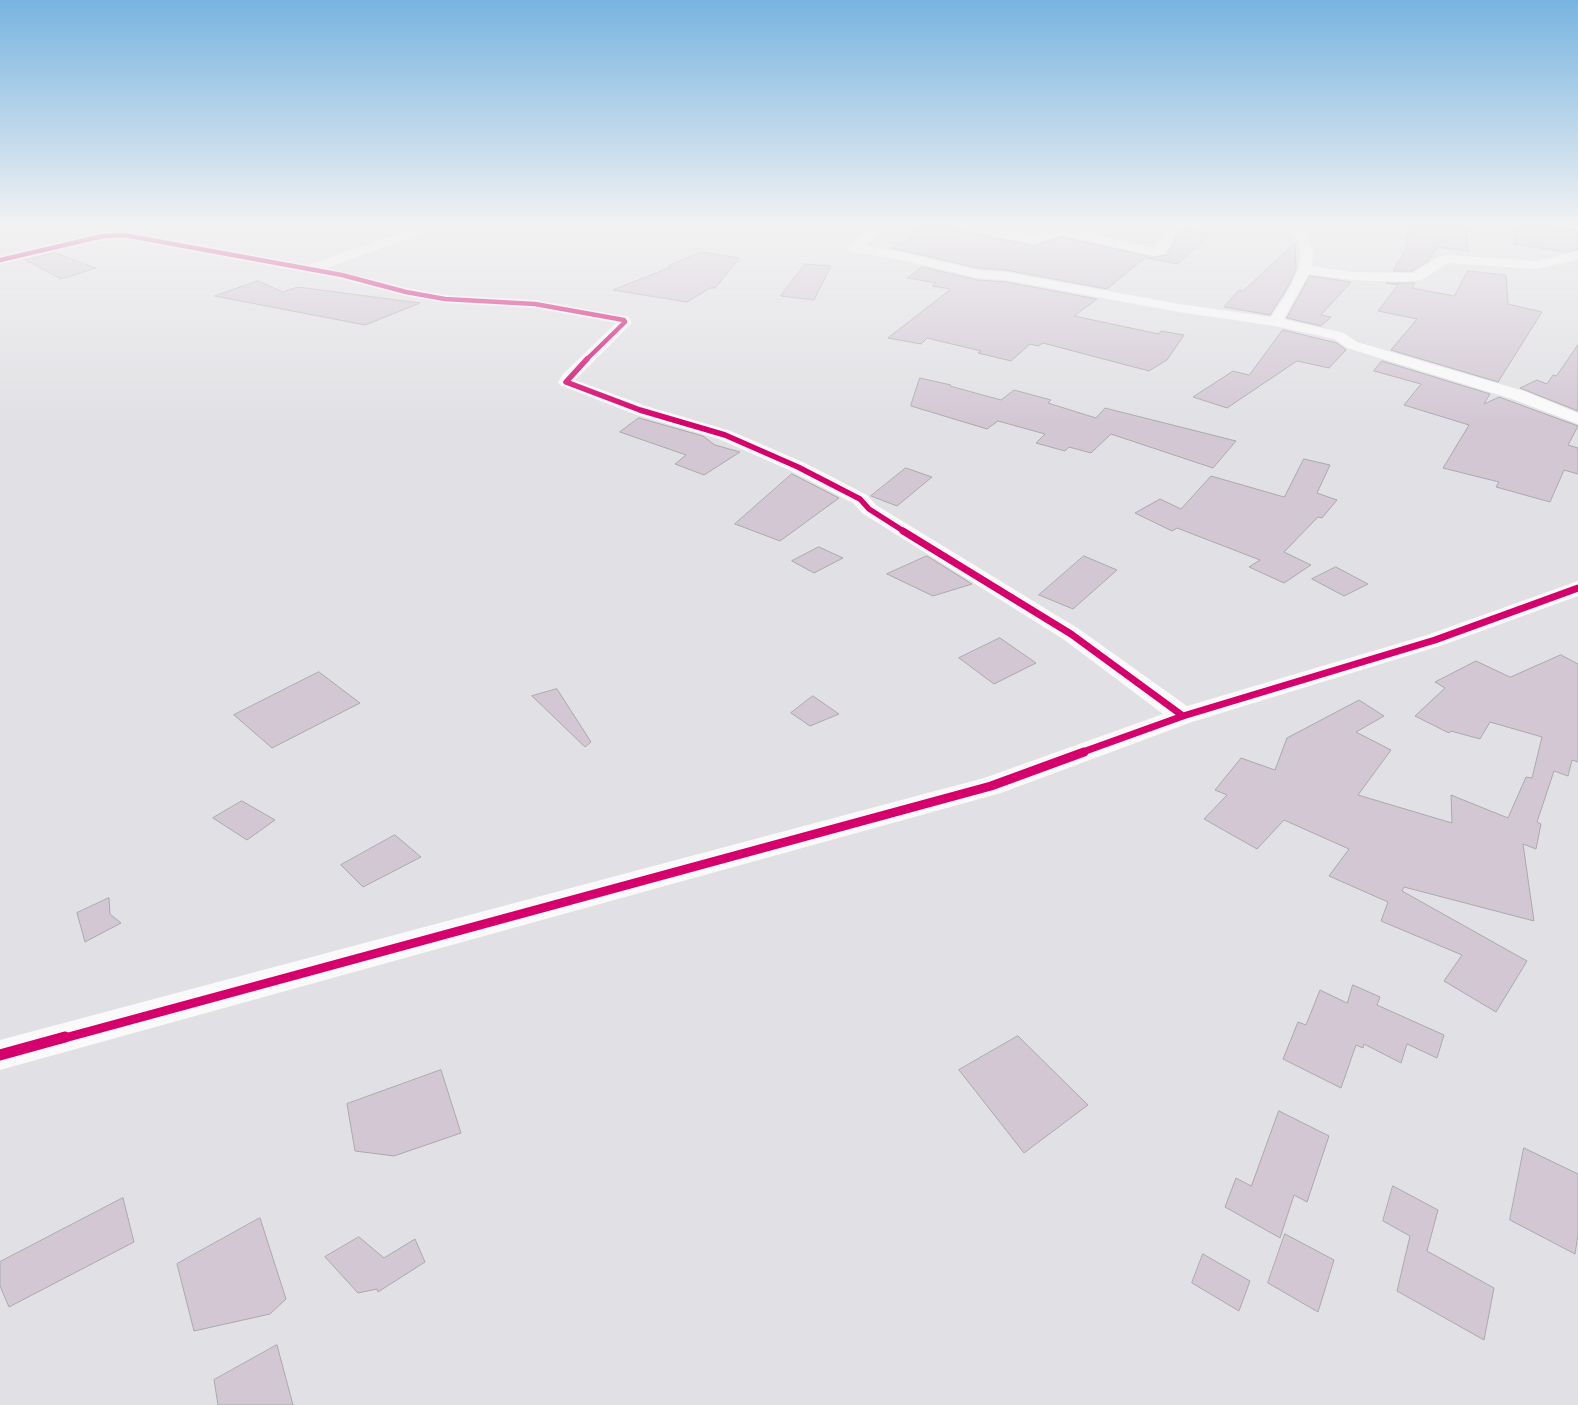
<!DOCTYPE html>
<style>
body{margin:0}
canvas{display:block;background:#e1e1e5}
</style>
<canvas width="1578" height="1405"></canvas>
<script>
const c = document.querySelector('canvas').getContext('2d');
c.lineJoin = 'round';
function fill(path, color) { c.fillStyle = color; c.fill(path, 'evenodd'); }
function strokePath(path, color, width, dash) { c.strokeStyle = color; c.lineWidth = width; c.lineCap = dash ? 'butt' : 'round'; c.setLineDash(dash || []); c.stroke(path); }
const building = new Path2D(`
 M915 226H957L965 232 1034 246 1062 237 1147 256 1107 289 1006 270 978 268 892 248 914 236Z
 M1410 226H1466L1468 251 1437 247 1428 261 1412 271H1393L1405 251Z
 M1518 226H1549L1578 230V249L1567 252 1514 244Z
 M1181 229 1210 234 1178 264 1147 258 1167 255Z
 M1295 243 1296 269 1289 285 1270 315 1224 307 1239 290 1243 291Z
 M701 252 740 258 715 288H710L687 302 613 290 671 267 669 266Z
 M55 253 96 268 61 279 26 260Z
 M805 264 831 266 814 300 781 296Z
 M922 267 978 280 1006 282 1097 299 1074 316 1159 334 1161 331 1184 335 1167 360 1149 371 1043 343 1038 346 1030 344 1011 361 978 353 981 351 927 338 921 344 888 338 951 289 932 286 936 283 908 278Z
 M1468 271 1506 275 1508 304 1542 312 1498 382 1391 350 1417 319 1378 311 1398 285 1386 283H1415L1412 288 1454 296Z
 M1310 276 1351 282 1321 315 1331 317 1321 326 1287 318Z
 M258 281 283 292 298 287 420 303 365 325 215 296Z
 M1283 330 1337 343 1346 350 1329 368 1297 361 1227 408 1193 397 1233 371 1249 375Z
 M1578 345V411L1520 388 1537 380 1547 384 1553 375 1556 376Z
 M1382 361 1490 394 1484 404 1499 397 1578 426 1568 445 1578 448V474L1564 470 1550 502 1496 487 1499 482 1443 468 1469 425 1404 405 1421 384 1374 371Z
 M920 378 951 385 950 386 1001 400 1014 390 1051 400 1048 403 1096 418 1105 408 1236 441 1213 468 1111 434 1091 453 1069 447 1065 451 1036 443 1045 434 998 421 987 429 911 406Z
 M639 418 703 436 715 445 740 452 704 475 675 464 686 455 620 432Z
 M1304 459 1330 465 1317 493 1337 500 1322 518 1318 517 1284 552 1311 565 1284 583 1249 567 1260 560 1177 528 1172 531 1135 513 1160 499 1181 509 1211 476 1284 497Z
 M906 468 932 477 897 506 871 496Z
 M792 474 839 498 780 541 735 524Z
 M819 547 843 558 814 573 792 561Z
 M927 556 972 584 933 596 887 574Z
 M1084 556 1117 570 1073 609 1039 595Z
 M1336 567 1368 584 1344 596 1312 579Z
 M1000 638 1036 663 994 684 959 658Z
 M1561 655 1578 664V762L1572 760 1568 776 1554 771 1537 822 1541 824 1536 849 1523 844 1534 921 1404 887 1402 891 1527 961 1496 1012 1444 981 1462 955 1381 921 1388 902 1329 876 1349 849 1284 820 1257 849 1204 819 1227 795 1215 790 1241 758 1275 770 1287 738 1359 700 1384 716 1356 732 1391 750 1358 795 1452 823 1451 795 1508 818 1526 777 1532 778 1542 737 1490 722 1480 739 1451 731 1449 733 1415 716 1445 688 1435 682 1476 661 1510 677Z
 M319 672 360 703 272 748 234 715Z
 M557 689 591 742 585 747 532 696Z
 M813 696 839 714 810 726 791 713Z
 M242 801 275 820 247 840 213 818Z
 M395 835 421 857 363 887 341 865Z
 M109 898 110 914 121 923 85 942 77 913Z
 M1353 985 1380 997 1377 1005 1444 1035 1437 1058 1407 1044 1401 1063 1364 1044 1363 1048 1356 1045 1341 1088 1283 1059 1298 1022 1306 1025 1320 990 1347 1003Z
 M1018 1036 1088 1105 1024 1153 959 1070Z
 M441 1070 461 1133 394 1156 355 1151 347 1104Z
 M1279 1111 1329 1136 1307 1202 1294 1195 1280 1238 1225 1207 1236 1178 1251 1186Z
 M1524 1148 1578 1174V1235L1575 1254 1510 1220Z
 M1393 1186 1438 1210 1427 1251 1494 1288 1484 1340 1397 1291 1410 1236 1383 1221Z
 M123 1198 134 1242 9 1307 0 1286V1262Z
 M260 1218 286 1299 270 1314 194 1331 177 1264Z
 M1285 1234 1334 1260 1318 1312 1268 1283Z
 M359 1237 384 1258 415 1239 425 1262 378 1292 377 1289 358 1293 325 1257Z
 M1203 1254 1250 1281 1239 1311 1192 1283Z
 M277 1345 293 1405H218L214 1380Z`);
const minor = new Path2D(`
 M418 226H436L434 229 326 268 407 288 445 295 535 300 629 317 632 322 630 325 575 380 646 406 731 431 805 463 867 495 876 505 1079 629 1187 706 1427 635 1578 581V596L1443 645 1192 722 1001 793 0 1070V1040L984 778 1163 714 1063 639 862 513 853 503 791 471 719 439 634 414 560 385 558 382 563 374 616 323 535 308 445 303 406 296 341 279 124 239 103 240 0 264V256L103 232 124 231 309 265Z
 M867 226H886L887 228 865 246 892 250 978 270 1006 272 1179 304 1271 317C1282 299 1302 275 1300 252 1300 243 1293 235 1291 226H1303L1313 251 1312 266 1351 272 1413 273 1438 257 1448 255 1537 261 1578 251V259L1537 269 1448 263 1421 280 1403 282 1351 280 1309 274 1284 319 1344 333 1357 342 1524 391 1578 413V424L1512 399 1347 348 1334 339 1275 326 1179 312 1006 280 978 278 892 258 849 251 848 248 849 245 871 229Z
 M959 226H984L1033 236 1050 229 1062 227 1154 248 1168 226H1180L1165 254 1154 256 1062 235 1034 244 965 230Z`);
const cyclewayFar4 = new Path2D(`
 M0 260 103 236 124 235 342 275 406 292 445 299 535 304 624 320 625 322 586 360`);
const cyclewayFar3 = new Path2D(`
 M587 359 566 382 640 410 725 435 798 467 860 499 869 509 905 532`);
const cyclewayFar2 = new Path2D(`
 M903 531 1071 634 1183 716
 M1080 753 1183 716 1435 640 1578 588`);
const cyclewayFar1 = new Path2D(`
 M61 1039 991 786 1084 752`);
const cycleway = new Path2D(`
 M0 1055 65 1037`);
fill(building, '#d3c7d4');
strokePath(building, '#aaa9ac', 1);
fill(minor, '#fafafb');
strokePath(cyclewayFar4, '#d6006c', 4.5);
strokePath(cyclewayFar3, '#d6006c', 5.5);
strokePath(cyclewayFar2, '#d6006c', 7);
strokePath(cyclewayFar1, '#d6006c', 9);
strokePath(cycleway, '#d6006c', 11);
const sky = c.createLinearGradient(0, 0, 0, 423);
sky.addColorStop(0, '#78b4e0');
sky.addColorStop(0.53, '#f2f2f3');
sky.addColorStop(1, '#f2f2f300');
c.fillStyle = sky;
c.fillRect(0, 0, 1578, 423);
</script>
